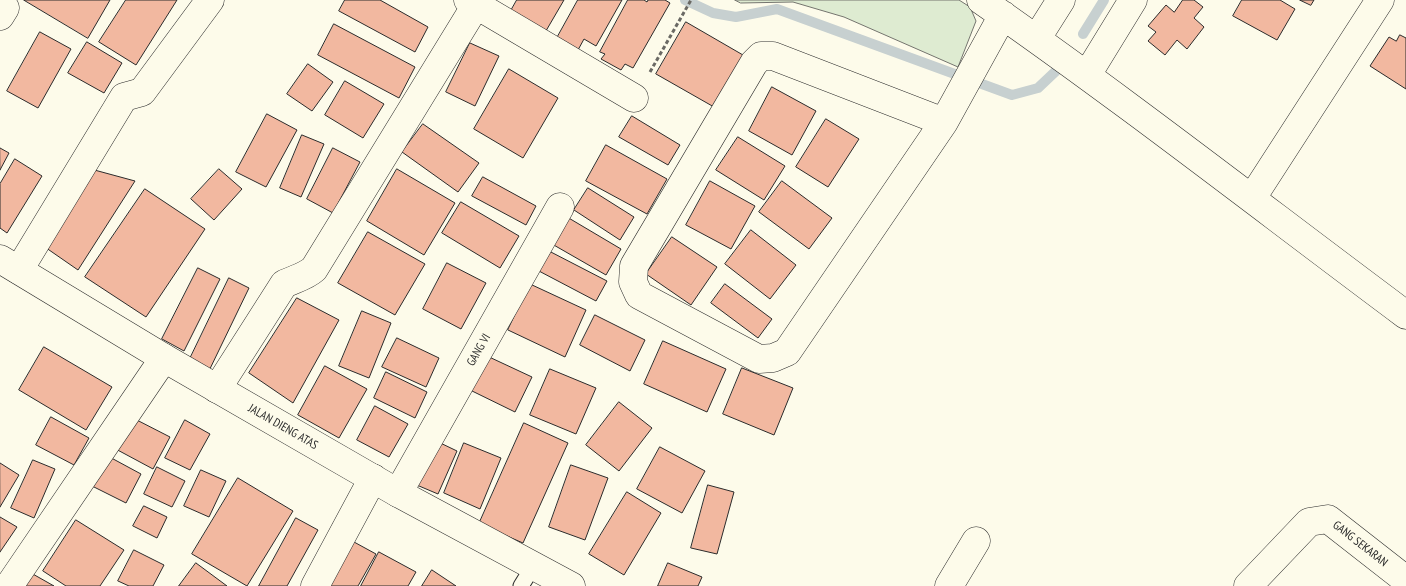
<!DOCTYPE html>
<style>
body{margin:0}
canvas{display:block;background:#fdfbea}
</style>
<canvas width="1406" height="586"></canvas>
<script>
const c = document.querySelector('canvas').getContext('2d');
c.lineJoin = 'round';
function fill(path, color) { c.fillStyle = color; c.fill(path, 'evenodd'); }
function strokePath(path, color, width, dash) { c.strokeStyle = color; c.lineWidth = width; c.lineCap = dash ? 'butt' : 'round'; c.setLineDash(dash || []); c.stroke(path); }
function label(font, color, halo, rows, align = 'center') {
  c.font = font + ' "PT Sans Narrow",sans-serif'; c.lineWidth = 4; c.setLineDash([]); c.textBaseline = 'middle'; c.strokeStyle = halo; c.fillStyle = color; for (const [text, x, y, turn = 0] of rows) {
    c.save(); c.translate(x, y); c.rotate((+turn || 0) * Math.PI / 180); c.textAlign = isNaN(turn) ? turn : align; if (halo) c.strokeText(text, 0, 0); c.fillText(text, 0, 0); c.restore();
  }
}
const green = new Path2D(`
 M735 0H959L970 7 976 21 958 67 844 17 793 2 741 3Z`);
const stream = new Path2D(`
 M685 0 713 13 736 17 777 9 1012 95 1038 88 1057 70
 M1083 34 1104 0`);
const building = new Path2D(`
 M24 0H110L88 38Z
 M126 0H177L136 65 99 42Z
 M345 0H380L428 27 415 52 339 11Z
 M517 0H564L543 36 508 16Z
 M578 0H622L596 46 584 39 578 50 557 38Z
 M628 0H644L647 2 648 0H665L670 3 633 68 625 64 621 70 601 59 605 54 600 52Z
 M1183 0H1194L1203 7 1194 18 1204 27 1187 49 1177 40 1165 55 1148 41 1156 32 1148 26 1166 5 1174 12Z
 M1242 0H1280L1295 9 1277 40 1233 16Z
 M1300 0H1314L1311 5Z
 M686 22 743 55 714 107 656 74Z
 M334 24 415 67 399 98 318 55Z
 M40 32 71 49 38 108 7 91Z
 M1400 35 1406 38V89L1370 66 1389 37 1396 41Z
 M87 42 122 63 104 93 68 73Z
 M470 43 499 56 475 106 446 92Z
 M308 64 333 82 312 111 287 94Z
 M509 69 558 98 523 158 474 129Z
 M345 81 384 104 363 138 325 115Z
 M772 87 816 111 792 155 749 131Z
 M267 114 297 130 266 187 236 172Z
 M632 116 680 145 668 165 619 137Z
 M826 119 859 139 828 187 796 167Z
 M423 124 479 163 458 192 402 152Z
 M302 135 324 144 301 197 280 188Z
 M738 137 785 166 764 200 716 170Z
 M606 145 667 179 647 214 586 181Z
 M0 148 9 153 0 170Z
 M333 148 360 162 333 213 307 199Z
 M15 159 42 176 7 233 0 228V184Z
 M87 168 135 181 78 270 39 243Z
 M219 169 242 189 214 220 191 199Z
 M397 169 455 203 424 255 367 221Z
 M483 177 536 206 526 225 472 196Z
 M710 181 755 206 731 249 686 225Z
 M782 181 832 218 809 249 759 212Z
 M588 188 634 217 620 240 574 210Z
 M145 189 205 229 146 317 85 277Z
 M461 202 519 236 500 268 442 233Z
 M567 217 621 249 606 275 552 244Z
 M751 230 796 265 770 299 725 264Z
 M368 232 425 264 395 315 338 283Z
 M672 237 717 267 691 305 646 274Z
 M547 250 607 281 596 301 537 270Z
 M447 263 486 283 461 329 423 309Z
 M198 268 220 279 184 351 162 339Z
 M229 278 249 288 206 377 186 367Z
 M530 284 586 310 565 357 508 330Z
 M725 284 772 319 758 338 711 303Z
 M297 298 339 320 293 403 249 373Z
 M362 311 391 323 369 378 339 366Z
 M595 315 645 340 630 371 580 345Z
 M397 338 439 358 426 387 382 367Z
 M663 341 726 369 707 412 644 384Z
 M44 347 112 387 86 430 19 390Z
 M487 356 532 377 515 412 470 390Z
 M325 366 367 389 339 438 298 415Z
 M742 368 793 388 774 435 723 414Z
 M550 369 596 388 576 434 530 415Z
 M386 372 427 392 415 418 374 398Z
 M619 402 652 428 619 471 586 445Z
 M375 406 408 424 389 457 357 440Z
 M129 416 170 437 153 469 112 447Z
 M51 417 89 438 74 465 36 445Z
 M185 420 210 434 190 470 165 458Z
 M524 423 568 443 523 543 479 524Z
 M432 439 457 451 438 494 412 483Z
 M464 443 501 458 480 509 444 493Z
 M660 447 705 471 682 513 637 489Z
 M104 454 141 474 126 503 88 484Z
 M33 460 55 469 34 518 11 508Z
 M0 463 19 475 0 507Z
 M571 465 608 478 585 540 549 527Z
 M157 467 185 481 172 507 144 494Z
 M201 470 226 481 209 517 184 506Z
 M238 478 293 511 247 586 192 554Z
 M708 485 734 492 717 554 691 548Z
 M627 492 661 513 624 575 589 554Z
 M144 506 167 517 157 538 133 526Z
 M0 517 17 527 0 552Z
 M296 518 318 530 287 586H259Z
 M76 520 124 550 100 586H66L43 571Z
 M343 536 376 554 358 586H315Z
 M134 550 164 565 153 586H129L118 581Z
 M379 552 416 572 408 586H361Z
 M196 563 227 586H179Z
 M668 563 702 577 698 586H658Z
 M432 570 456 586H422Z
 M31 573 54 586H23Z`);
const path = new Path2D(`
 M650 72 691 0`);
const service = new Path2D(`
 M521 586 534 565`);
const minor = new Path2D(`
 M468 0 634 98
 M981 0C1126 101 1265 210 1406 315
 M0 16 5 8
 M1037 38 1061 0
 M1087 75 1133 0
 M944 122 773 56H761L754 63 634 266 633 282 639 295 759 359 773 358 787 352 944 122 1003 15
 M1252 198 1380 0
 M19 270 124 97 142 92 210 0
 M217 389 284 284C294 279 305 277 314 269L476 5
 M398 493 560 207
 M9 586 164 358
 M315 586 373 478
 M949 586 976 541
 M1248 586 1309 522 1328 519 1406 580`);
const tertiary = new Path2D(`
 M0 259 164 358 398 493 571 586`);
const streetNames = [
 ["GANG VI",479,350,-60],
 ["JALAN DIENG ATAS",283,427,30],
 ["GANG SEKARAN",1360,544,38]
];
fill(green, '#deebd1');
strokePath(green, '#74746e', 1);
strokePath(stream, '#c7d0d0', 10);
fill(building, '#f2b8a0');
strokePath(building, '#2b2b2b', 1);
strokePath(service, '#2b2b2b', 17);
strokePath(minor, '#2b2b2b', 29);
strokePath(tertiary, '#2b2b2b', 29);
strokePath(path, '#6a6964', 3, [4, 2.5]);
strokePath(service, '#fdfbea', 15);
strokePath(minor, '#fdfbea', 28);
strokePath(tertiary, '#fdfbea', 28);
label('12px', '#2b2b2b', '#fdfbea', streetNames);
</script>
